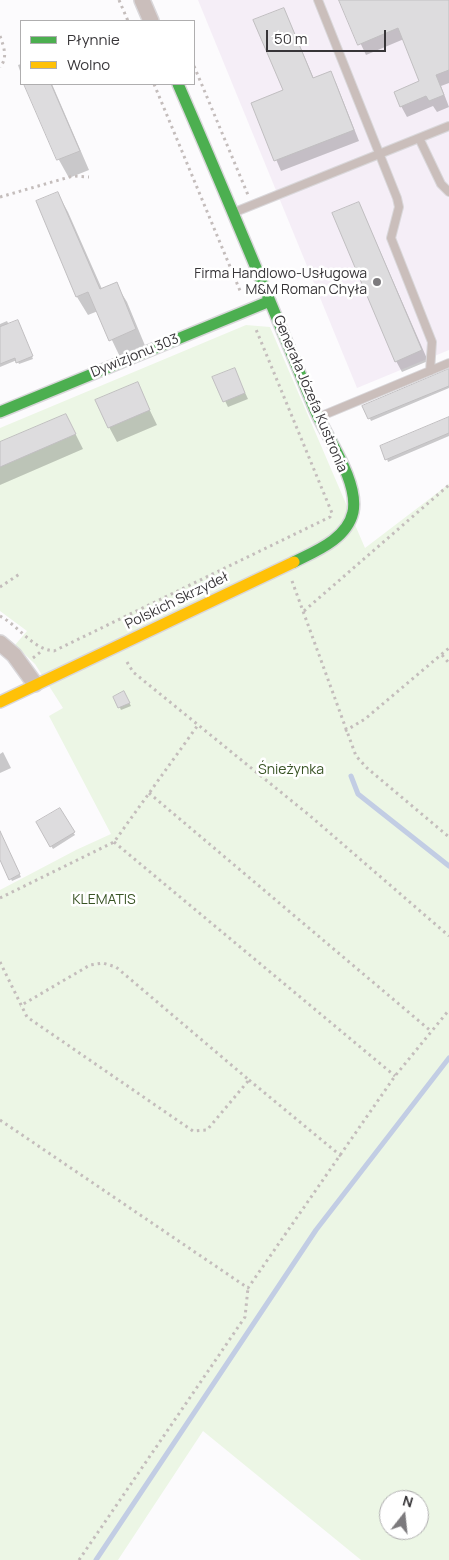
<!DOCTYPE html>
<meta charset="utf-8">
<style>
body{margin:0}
#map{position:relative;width:449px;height:1560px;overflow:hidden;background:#fcfbfd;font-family:Manrope,sans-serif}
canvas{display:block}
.legend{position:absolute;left:20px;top:20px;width:175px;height:65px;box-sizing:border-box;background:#fff;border:1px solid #afaeaf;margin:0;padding:6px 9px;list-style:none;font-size:15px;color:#373538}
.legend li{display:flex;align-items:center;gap:10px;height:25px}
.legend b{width:25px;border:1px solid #afaeaf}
.north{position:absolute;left:379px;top:1490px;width:50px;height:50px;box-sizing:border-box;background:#fff;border:1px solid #afaeaf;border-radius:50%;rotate:16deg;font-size:14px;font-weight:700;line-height:20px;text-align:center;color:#373538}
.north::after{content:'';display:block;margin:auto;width:18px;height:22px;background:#7c7a7d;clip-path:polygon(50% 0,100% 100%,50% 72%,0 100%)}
.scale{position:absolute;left:266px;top:30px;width:120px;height:22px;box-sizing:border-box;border:2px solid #373538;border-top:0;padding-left:6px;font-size:15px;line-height:18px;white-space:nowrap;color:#373538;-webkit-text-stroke:4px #fff;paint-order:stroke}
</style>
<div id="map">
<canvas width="449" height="1560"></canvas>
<ul class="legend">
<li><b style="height:6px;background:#4caf50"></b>Płynnie</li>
<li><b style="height:6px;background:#ffc107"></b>Wolno</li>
</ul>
<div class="north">N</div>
<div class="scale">50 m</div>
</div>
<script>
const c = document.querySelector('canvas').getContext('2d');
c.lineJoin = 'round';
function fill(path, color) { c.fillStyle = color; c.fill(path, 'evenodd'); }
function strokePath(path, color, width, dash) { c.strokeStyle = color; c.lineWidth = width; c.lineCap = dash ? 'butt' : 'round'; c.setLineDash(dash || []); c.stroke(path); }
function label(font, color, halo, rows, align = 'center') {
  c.font = font + ' Manrope,sans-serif'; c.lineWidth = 5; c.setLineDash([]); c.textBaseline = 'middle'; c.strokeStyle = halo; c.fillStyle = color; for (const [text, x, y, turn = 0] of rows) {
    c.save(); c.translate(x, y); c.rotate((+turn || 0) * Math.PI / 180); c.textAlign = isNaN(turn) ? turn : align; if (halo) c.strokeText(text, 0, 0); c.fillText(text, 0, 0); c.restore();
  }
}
const built = new Path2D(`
 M198 0H449V350L357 388Z`);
const green = new Path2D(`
 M246 325 270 327 365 548 449 484V1560H361L203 1431 118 1560H0V890L76 850 111 834 49 716 63 708 35 664 15 645 27 631 0 611V428ZM389 1500H419V1530H389Z`);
const shadow = new Path2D(`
 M340 0H449V83L441 86 449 107 437 112 433 106 407 117 401 106 421 81 404 39 366 55Z
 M284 9 314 79 330 73 336 83 359 141 281 171 252 103 285 91Z
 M21 64V74L18 65Z
 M26 84H52L89 170 69 178 59 160Z
 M58 194 68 212 102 289 116 284 127 302 146 348 121 359 98 311 88 315 77 297 37 202Z
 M359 203 428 361 402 372 396 361Z
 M7 321 9 325 19 324 33 359 19 364 17 360 0 367V324Z
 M449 371V388L371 421 364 406Z
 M237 375 248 399 228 407 214 378Z
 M137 384 157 425 117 442 109 427Z
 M66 415 83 449 0 485V443Z
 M449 425V436L388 462 387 459Z
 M124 693 131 706 121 710 115 697Z
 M3 752 11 768 0 773V754Z
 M59 810 75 835 53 849 37 823Z
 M0 833 21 877 12 881 0 857Z`);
const stream = new Path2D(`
 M351 776 358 794 449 866
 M96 1560 316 1230 449 1058`);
const building = new Path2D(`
 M339 0H449V70L436 75 444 95 429 101 426 96 400 107 394 92 419 81 398 28 358 45Z
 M284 8 313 78 331 71 354 130 274 161 251 103 283 90 253 20Z
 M24 84H51L80 151 57 160Z
 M58 192 100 289 117 282 136 329 109 341 88 292 76 297 36 201Z
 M359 202 422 350 395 362 332 213Z
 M18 320 33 356 16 363 15 358 0 364V327Z
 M235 368 245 393 223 402 212 377Z
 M449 369V386L368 419 362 406Z
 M138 382 150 410 108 428 95 400Z
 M66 414 76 434 0 467V442Z
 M449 417V433L385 460 380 446Z
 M124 691 130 703 118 708 113 697Z
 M60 808 75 832 50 847 36 822Z
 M0 831 20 874 9 880 0 860Z`);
const path = new Path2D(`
 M119 0 128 21
 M0 36C4 47 8 58 0 67
 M194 66 248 195
 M154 84 241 293
 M0 197 73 176 89 177
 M292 581 356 756 367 768 449 837
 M0 587 21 573
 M304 611 449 485
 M0 616C19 626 32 649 54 651L330 517 332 513 255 327
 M442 655 449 663
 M33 658 43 650
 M127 662 133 672 309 815 449 936
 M345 731 365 719 449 648
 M149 793 432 1032
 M114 842 395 1076
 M0 898 114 842 198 725
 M0 962 27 1017 193 1131 207 1130 249 1080 116 967 103 963 90 965 20 1006
 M249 1080 341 1156
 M0 1120 248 1288 395 1076 449 1010
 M79 1560 245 1317 248 1288`);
const lane = new Path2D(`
 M318 0 397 198 399 207 391 238 432 342 430 371
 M419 138 441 184 449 192
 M235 212 449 126
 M319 417 449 363`);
const street = new Path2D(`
 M142 0 151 21
 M0 643 14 655 35 684`);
const fast = new Path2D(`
 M178 84C225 192 270 301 315 410 327 438 359 481 353 512 347 539 316 551 294 562
 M0 412 270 301`);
const slow = new Path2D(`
 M0 702 294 562`);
const markers = [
 [377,282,5,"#7c7a7d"]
];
const poiNames = [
 ["Firma Handlowo-Usługowa",367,274],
 ["M&M Roman Chyła",367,290]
];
const streetNames = [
 ["Dywizjonu 303",135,356,-22],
 ["Generała Józefa Kustronia",310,394,67],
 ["Polskich Skrzydeł",177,601,-26]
];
const parkNames = [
 ["Śnieżynka",291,770],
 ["KLEMATIS",104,900]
];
fill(built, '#f5eef7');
fill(green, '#ecf6e5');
fill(shadow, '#0003');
strokePath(stream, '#c2cde4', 5);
fill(building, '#dddcde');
strokePath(building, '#c1bfc1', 1);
strokePath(lane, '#d9d7da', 10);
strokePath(street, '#d9d7da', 18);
strokePath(fast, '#d9d7da', 14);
strokePath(slow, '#d9d7da', 14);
strokePath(path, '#c4bdbc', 3, [2.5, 4]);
strokePath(lane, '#cabebb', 8);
strokePath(street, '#cabebb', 15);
strokePath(fast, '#4caf50', 11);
strokePath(slow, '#ffc107', 11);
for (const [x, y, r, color] of markers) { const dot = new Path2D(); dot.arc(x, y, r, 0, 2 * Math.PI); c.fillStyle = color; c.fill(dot); strokePath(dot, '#fff', 2); }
label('14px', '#373538', '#fff', poiNames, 'right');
label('14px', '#373538', '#fff', streetNames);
label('14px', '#395425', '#fff', parkNames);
</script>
